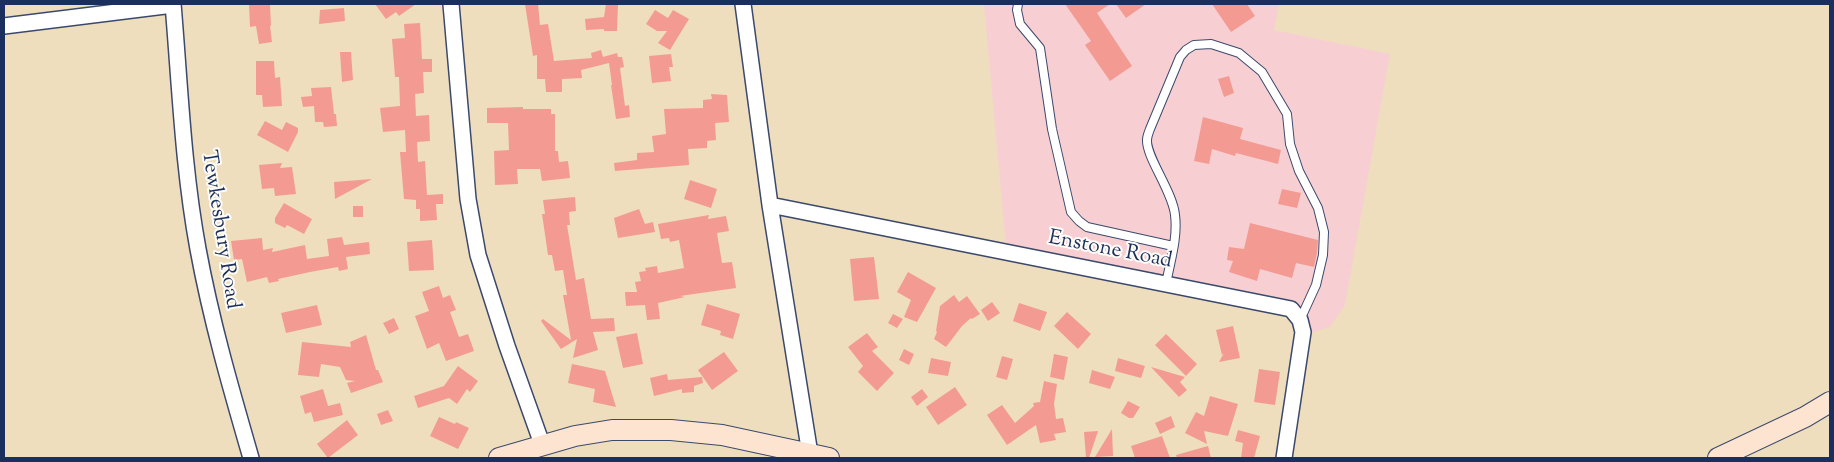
<!DOCTYPE html>
<style>
body{margin:0}
#map{position:relative;width:1834px;height:462px;overflow:hidden;background:#eedebe;font-family:"Sorts Mill Goudy",serif}
canvas{display:block}
.frame{position:absolute;inset:0;border:5px solid #1b2f5e;pointer-events:none}
</style>
<div id="map">
<canvas width="1834" height="462"></canvas>
<div class="frame"></div>
</div>
<script>
const c = document.querySelector('canvas').getContext('2d');
c.lineJoin = 'round';
function fill(path, color) { c.fillStyle = color; c.fill(path, 'evenodd'); }
function strokePath(path, color, width, dash) { c.strokeStyle = color; c.lineWidth = width; c.lineCap = dash ? 'butt' : 'round'; c.setLineDash(dash || []); c.stroke(path); }
function label(font, color, halo, rows, align = 'center') {
  c.font = font + ' "Sorts Mill Goudy",serif'; c.lineWidth = 4; c.setLineDash([]); c.textBaseline = 'middle'; c.strokeStyle = halo; c.fillStyle = color; for (const [text, x, y, turn = 0] of rows) {
    c.save(); c.translate(x, y); c.rotate((+turn || 0) * Math.PI / 180); c.textAlign = isNaN(turn) ? turn : align; if (halo) c.strokeText(text, 0, 0); c.fillText(text, 0, 0); c.restore();
  }
}
const built = new Path2D(`
 M984 4H1279L1274 30 1390 54 1345 305 1330 327 1308 334 1304 318 1006 247Z`);
const building = new Path2D(`
 M249 4H270L271 26H270L272 42 259 44 256 26 250 27Z
 M375 4H416L399 16 396 12 386 19Z
 M525 4H538L540 25 548 24 554 61 592 58 591 53 601 50 603 57 617 53 618 57H622L624 67 620 68 625 106 629 105 630 117 616 119 611 85H612L609 63 581 70 582 78 562 79V92H546L545 79H537V55L533 56Z
 M606 4H618L617 31H604V29L586 30 585 19 604 17Z
 M1065 4H1110L1097 13 1132 66 1110 81 1085 45 1091 41Z
 M1116 4H1146L1126 18Z
 M1212 4H1247L1255 16 1231 32Z
 M344 8 345 21 319 24 320 10Z
 M655 10 668 18 673 10 689 19 670 50 658 43 667 31H657L646 24Z
 M420 23 422 59H432V72H423L424 93 415 94 416 116 429 115 430 141 417 142 418 162 425 161 427 195 443 194V204H436L437 220 420 221V209H416V200L404 199 400 152H406L405 130 383 132 380 108 400 106 399 77H395L392 39 405 38 404 24Z
 M340 52H351L353 80 342 82Z
 M671 54 673 67H669L671 81 652 83 649 56Z
 M256 61H274L275 78 280 77 282 106 263 107 262 95H256Z
 M1229 76 1234 93 1224 97 1218 79Z
 M331 87 334 114H336L337 126 324 127 323 122H315L314 106 303 107 301 97 312 96 311 88Z
 M711 94 727 95 729 122 715 123 716 140 707 141V148L688 149 689 165 615 171 614 163 637 160V153L654 152 652 136 666 134 664 109 703 108V100L712 99Z
 M523 107V109H551V114H555V151H558L559 162 568 161 570 178 542 181 540 169H517L518 184 495 185 494 151 509 150 508 123H487V108Z
 M1203 117 1243 128 1240 139 1281 150 1278 164 1236 153 1235 156 1212 149 1209 164 1194 161Z
 M265 121 282 130 286 122 298 128V132L288 152 257 135Z
 M282 163 280 168 292 167 296 194 275 196 274 188 262 189 259 165Z
 M372 179 335 199 334 182Z
 M690 180 717 189 711 208 684 199Z
 M1282 189 1301 193 1297 208 1278 204Z
 M575 197 576 211 569 212 570 225H567L576 280 584 278 591 319 614 318 615 331 593 332 598 350 573 358 577 339 561 349 541 321 543 319 571 340 563 295H567L563 270 555 271 552 255H548L542 214H545L543 200Z
 M284 203 312 219 304 234 287 225 285 228 275 223V218Z
 M353 206H363V217H353Z
 M639 209 645 224 653 222 655 232 618 238 614 218Z
 M709 215 708 219 726 216 729 231 717 233 722 263 732 262 736 288 680 296 685 297 658 303 660 319 647 320 645 305 626 306 625 292H637L635 282 641 281 639 272 646 271 645 268 657 266 658 273 684 268 679 240 670 242 669 238 661 239 658 224Z
 M1250 223 1318 240 1317 253 1314 267 1296 263 1292 278 1260 269 1257 281 1229 272 1233 261 1227 260 1229 247 1244 249Z
 M342 237 344 245 369 242 370 254 346 257 348 269 339 271 338 267 310 272 278 279 279 281 269 283 267 277 247 282 242 259 234 260 231 241 262 238 263 250 273 248 272 252 305 245 307 259 329 256 327 239Z
 M432 240 434 270 409 271 407 242Z
 M874 257 879 299 854 301 850 259Z
 M908 272 936 288 917 322 904 317 911 300 897 292Z
 M439 286 443 298 450 295 456 310 450 312 459 337 468 334 474 351 446 361 439 343 427 349 415 316 429 311 422 292Z
 M954 295 959 302 967 296 980 314 972 319 971 318 962 326 946 347 934 339 937 332 936 331 940 306Z
 M992 302 1000 313 988 321 981 310Z
 M1019 303 1047 312 1040 331 1013 321Z
 M707 304 740 314 733 339 720 335 721 331 701 325Z
 M317 305 322 325 286 333 281 313Z
 M1067 312 1091 334 1078 349 1054 326Z
 M893 314 903 319 897 328 888 323Z
 M394 318 399 329 389 334 383 323Z
 M1233 326 1240 358 1219 362 1224 353 1222 355 1216 330Z
 M637 333 643 364 623 368 616 337Z
 M867 333 878 347 872 351 894 373 877 391 858 372 863 366 848 347Z
 M1166 334 1197 364 1186 376 1155 345Z
 M366 335 376 370H378L383 382 351 393 347 383 355 381 346 380 340 367 321 364 319 377 298 375 302 342 351 347 350 342Z
 M904 349 914 354 909 365 899 360Z
 M724 352 738 371 712 390 698 370Z
 M1054 354 1068 357 1064 380 1050 377Z
 M1002 356 1013 359 1007 380 996 377Z
 M931 358 951 362 948 376 928 373Z
 M1118 358 1145 366 1141 378 1115 371Z
 M572 364 605 371 616 407 593 402 595 389 568 383Z
 M458 366 478 381 470 392 467 389 457 404 449 398 418 408 414 396 444 386Z
 M1151 367 1185 377 1180 382 1187 390 1179 397Z
 M1259 369 1280 372 1275 405 1254 402Z
 M1092 370 1115 377 1110 389 1089 383Z
 M667 374 668 380 702 377 703 383 694 386V392L682 393V389L654 396 650 378Z
 M1044 381 1057 384 1054 404 1056 419 1063 418 1066 432 1054 434 1056 440 1040 443 1036 425 1007 445 987 415 1002 405 1015 423 1034 406 1033 403 1040 402Z
 M955 387 967 405 938 425 926 407Z
 M323 389 328 406 340 403 343 415 314 422 311 412 305 414 300 396Z
 M922 389 928 397 917 406 911 397Z
 M1210 396 1238 404 1228 436 1204 431 1207 444 1185 433 1196 412 1204 416Z
 M1128 401 1140 407 1133 418H1129L1121 413Z
 M388 410 393 421 381 425 377 414Z
 M1171 416 1175 427 1160 434 1155 423Z
 M439 417 455 424 456 422 469 428 458 449 430 436Z
 M347 420 358 435 328 458 317 444Z
 M1112 429 1113 456 1095 457Z
 M1238 430 1260 436 1254 458H1241L1243 443 1235 441Z
 M1098 431 1089 458H1086L1084 432Z
 M1162 436 1170 458H1135L1131 446Z
 M1208 446 1211 458H1177L1176 455Z`);
const lane = new Path2D(`
 M1018 4 1017 10 1020 24 1040 48 1052 129 1071 212 1079 221 1087 227 1173 246
 M1166 284C1170 262 1178 238 1175 215 1173 192 1146 157 1147 140 1147 136 1149 132 1150 129L1180 57 1186 50 1194 45 1211 44 1239 53 1262 72 1287 114 1290 144 1299 171 1318 208 1324 232 1323 255 1316 285 1300 320`);
const street = new Path2D(`
 M173 4C180 86 183 168 198 249 211 320 231 389 251 458
 M451 4 468 199 478 255 507 346 542 444
 M743 4 770 205 810 454
 M4 26 173 5
 M770 205 1291 309 1300 320 1303 332 1284 458`);
const secondary = new Path2D(`
 M499 458 575 436 612 430H671L722 435 829 458
 M1718 458 1805 417 1830 402`);
const streetNames = [
 ["Tewkesbury Road",219,230,81],
 ["Enstone Road",1110,251,11]
];
fill(built, '#f7cfd3');
fill(building, '#f39b92');
strokePath(lane, '#3b496c', 10);
strokePath(street, '#3b496c', 18);
strokePath(secondary, '#3b496c', 22);
strokePath(lane, '#fff', 8);
strokePath(street, '#fff', 15);
strokePath(secondary, '#fde4d1', 20);
label('21px', '#1b2f5e', '#fdfcf7', streetNames);
</script>
